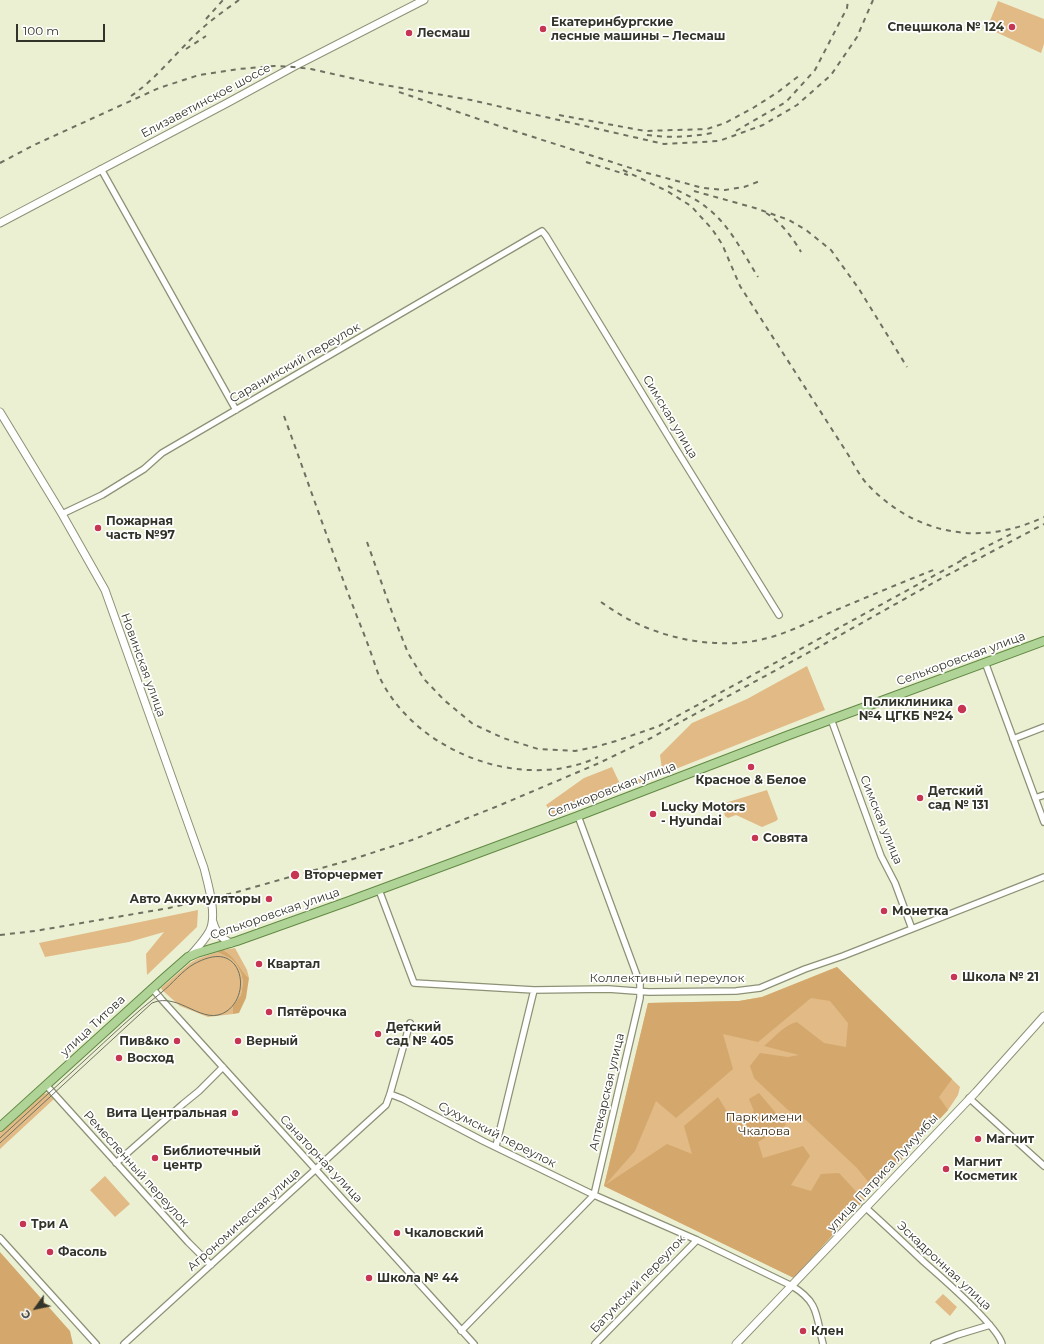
<!DOCTYPE html>
<meta charset="utf-8">
<style>
body{margin:0}
#map{position:relative;width:1044px;height:1344px;overflow:hidden;background:#ebf0d3;font-family:Montserrat,sans-serif}
canvas{display:block}
.north{position:absolute;left:16px;top:1288px;width:40px;height:40px;-webkit-text-stroke:3px #fff;paint-order:stroke;rotate:237deg;font-size:11px;font-weight:700;line-height:16px;text-align:center;color:#333429}
.north::after{content:'';display:block;margin:auto;width:14px;height:18px;background:#333429;clip-path:polygon(50% 0,100% 100%,50% 72%,0 100%)}
.scale{position:absolute;left:16px;top:24px;width:89px;height:18px;box-sizing:border-box;border:2px solid #333429;border-top:0;padding-left:5px;font-size:12px;line-height:14px;white-space:nowrap;color:#333429;-webkit-text-stroke:3px #fff;paint-order:stroke}
</style>
<div id="map">
<canvas width="1044" height="1344"></canvas>
<div class="north">С</div>
<div class="scale">100 m</div>
</div>
<script>
const c = document.querySelector('canvas').getContext('2d');
c.lineJoin = 'round';
function fill(path, color) { c.fillStyle = color; c.fill(path, 'evenodd'); }
function strokePath(path, color, width, dash) { c.strokeStyle = color; c.lineWidth = width; c.lineCap = dash ? 'butt' : 'round'; c.setLineDash(dash || []); c.stroke(path); }
function label(font, color, halo, rows, align = 'center') {
  c.font = font + ' Montserrat,sans-serif'; c.lineWidth = 3.5; c.setLineDash([]); c.textBaseline = 'middle'; c.strokeStyle = halo; c.fillStyle = color; for (const [text, x, y, turn = 0] of rows) {
    c.save(); c.translate(x, y); c.rotate((+turn || 0) * Math.PI / 180); c.textAlign = isNaN(turn) ? turn : align; if (halo) c.strokeText(text, 0, 0); c.fillText(text, 0, 0); c.restore();
  }
}
const green = new Path2D(`
 M998 1 1044 19V44L1041 53 987 28Z
 M807 666 825 710 554 817 546 805 584 778 612 767 621 786 662 770 660 755 692 723 747 699Z
 M767 790 778 819 776 821 762 827 736 815 728 818 725 816 722 804Z
 M198 910 197 927 147 975 146 954 164 932 129 942 45 957 39 943Z
 M235 948 247 970 249 978C239 969 236 956 223 950Z
 M217 952 231 959 236 964 241 973 243 982 241 995 234 1006 233 1014 208 1017 180 1006 162 990 161 988 190 963 197 959Z
 M837 967 960 1087 958 1095 948 1110 866 1198 794 1278 604 1186 648 1003 739 1001 762 997Z
 M43 1092 45 1094 48 1092 54 1099 0 1149V1132Z
 M105 1176 130 1204 115 1217 90 1190Z
 M943 1294 957 1307 950 1316 935 1302Z`);
const forest = new Path2D(`
 M223 950C236 956 239 969 249 978L246 998 239 1013 233 1014V1006L241 995 243 982 241 973 236 964 231 959 217 952Z
 M837 967 952 1079 939 1097 948 1110 874 1189 857 1168 806 1120 788 1110 754 1078 750 1066 760 1053 788 1057 799 1055 764 1046C775 1037 784 1025 797 1022L824 1043 846 1047 848 1023 830 1001 811 998 758 1042 723 1034 733 1069 676 1118 656 1101 635 1151 605 1185 667 1144 692 1154 684 1126 718 1097 736 1126 754 1111 749 1099 759 1093 786 1125 758 1142 763 1158 803 1146 810 1156 791 1185 811 1191 821 1174 839 1173 864 1200 794 1278 604 1186 648 1003 739 1001 762 997Z
 M0 1252 70 1331 73 1344H0Z`);
const minor = new Path2D(`
 M101 169 236 410
 M62 514 102 495 144 469 162 453 542 231 546 236 676 449 779 615
 M985 662 1044 822
 M831 719 881 856 895 883 912 929
 M1013 739 1044 727
 M1035 798 1044 795
 M379 890 414 983 534 990 608 989 649 992 736 991 760 988 805 969 843 956 1044 877
 M152 988 162 1000 474 1344
 M46 1085 188 1242 211 1265
 M390 1094 403 1099 483 1141 594 1195 697 1240 792 1286C819 1302 816 1316 823 1344
 M969 1098 1044 1166
 M496 1146 534 990
 M116 1163 183 1104 199 1091 223 1067
 M865 1207C885 1225 905 1244 924 1262 940 1276 998 1326 1002 1344
 M0 1238 96 1344
 M461 1331 594 1195 640 998V984L578 816
 M124 1344 386 1105 390 1094 410 1023
 M595 1344 697 1240
 M934 1344 957 1335 990 1325`);
const tertiary = new Path2D(`
 M736 1344 976 1092 1044 1016`);
const secondary = new Path2D(`
 M0 223 229 102 293 67 424 0
 M0 412 62 514 105 590 204 868C208 884 218 917 209 932 204 941 197 948 190 956
 M213 922C216 933 221 938 231 943`);
const primary = new Path2D(`
 M0 1127 163 979 188 957 197 953 237 941 349 901 578 816 789 735 1044 641`);
const tram = new Path2D(`
 M0 1138C28 1112 57 1086 85 1060 110 1037 135 1013 162 992 172 984 183 970 194 964 207 957 224 951 235 965 245 979 241 1001 227 1011 203 1028 180 991 152 1003L0 1143`);
const rail = new Path2D(`
 M206 19 223 0
 M186 49 206 36
 M399 92 508 129 640 171 703 188 725 190 744 187 760 181
 M131 96C153 81 170 60 189 41 204 25 221 13 239 0
 M559 115 645 131 707 129 725 123 753 108 778 92 800 75
 M736 131 786 102 815 70 847 8 848 0
 M647 135C669 138 690 137 712 133
 M586 162 628 175
 M0 163 34 145 159 88 199 75 239 69 274 66 293 67 311 69 373 83 471 100 664 144 719 141 763 125 797 105 831 75 857 37 873 0
 M623 170 667 191 691 206 712 229 722 244 740 286 849 456C854 465 860 476 867 484 915 535 981 547 1044 517
 M668 186C681 192 695 198 706 207 729 224 743 253 758 277
 M694 191 755 208 789 220 806 230 831 250 859 289 907 367
 M766 213C780 221 793 238 801 252
 M284 416C308 482 331 549 356 614 362 629 368 644 373 659 376 667 378 675 382 682 420 754 524 792 598 757
 M367 542 393 615 408 653 424 679 444 700 473 724 503 738 538 749 575 751 595 747 616 741 659 726 795 652 966 558
 M962 559 1015 532
 M601 602C608 607 616 612 624 617 661 637 704 647 747 642 776 639 803 625 829 613 865 598 900 583 936 569
 M0 935 35 931 169 908 237 892 350 860 412 840 498 806 597 764 649 739 826 643 942 578 1044 524`);
const markers = [
 [1012,27,4,"#c63652"],
 [543,29,4,"#c63652"],
 [409,33,4,"#c63652"],
 [98,528,4,"#c63652"],
 [962,709,5,"#c63652"],
 [751,767,4,"#c63652"],
 [920,798,4,"#c63652"],
 [653,814,4,"#c63652"],
 [755,838,4,"#c63652"],
 [295,875,5,"#c63652"],
 [269,899,4,"#c63652"],
 [884,911,4,"#c63652"],
 [259,964,4,"#c63652"],
 [954,977,4,"#c63652"],
 [269,1012,4,"#c63652"],
 [378,1034,4,"#c63652"],
 [177,1041,4,"#c63652"],
 [238,1041,4,"#c63652"],
 [119,1058,4,"#c63652"],
 [235,1113,4,"#c63652"],
 [978,1139,4,"#c63652"],
 [155,1158,4,"#c63652"],
 [946,1169,4,"#c63652"],
 [23,1224,4,"#c63652"],
 [397,1233,4,"#c63652"],
 [50,1252,4,"#c63652"],
 [369,1278,4,"#c63652"],
 [803,1331,4,"#c63652"]
];
const poiNames = [
 ["Екатеринбургские",551,22],
 ["лесные машины – Лесмаш",551,36],
 ["Спецшкола № 124",1004,27,"right"],
 ["Лесмаш",417,33],
 ["Пожарная",106,521],
 ["часть №97",106,535],
 ["Поликлиника",953,702,"right"],
 ["№4 ЦГКБ №24",953,716,"right"],
 ["Красное & Белое",751,780,"center"],
 ["Детский",928,791],
 ["сад № 131",928,805],
 ["Lucky Motors",661,807],
 ["- Hyundai",661,821],
 ["Совята",763,838],
 ["Вторчермет",304,875],
 ["Авто Аккумуляторы",261,899,"right"],
 ["Монетка",892,911],
 ["Квартал",267,964],
 ["Школа № 21",962,977],
 ["Пятёрочка",277,1012],
 ["Детский",386,1027],
 ["сад № 405",386,1041],
 ["Пив&ко",169,1041,"right"],
 ["Верный",246,1041],
 ["Восход",127,1058],
 ["Вита Центральная",227,1113,"right"],
 ["Магнит",986,1139],
 ["Библиотечный",163,1151],
 ["центр",163,1165],
 ["Магнит",954,1162],
 ["Косметик",954,1176],
 ["Три А",31,1224],
 ["Чкаловский",405,1233],
 ["Фасоль",58,1252],
 ["Школа № 44",377,1278],
 ["Клен",811,1331]
];
const streetNames = [
 ["Елизаветинское шоссе",206,101,-28],
 ["Саранинский переулок",295,363,-30],
 ["Симская улица",670,417,59],
 ["Селькоровская улица",961,659,-20],
 ["Новинская улица",143,665,70],
 ["Селькоровская улица",612,790,-21],
 ["Симская улица",881,820,68],
 ["Селькоровская улица",275,914,-19],
 ["Коллективный переулок",667,978],
 ["улица Титова",93,1026,-43],
 ["Аптекарская улица",607,1092,-77],
 ["Сухумский переулок",497,1135,27],
 ["Санаторная улица",321,1159,47],
 ["Ремесленный переулок",136,1169,48],
 ["улица Патриса Лумумбы",883,1173,-47],
 ["Агрономическая улица",244,1220,-42],
 ["Эскадронная улица",944,1266,43],
 ["Батумский переулок",638,1284,-46]
];
const parkNames = [
 ["Парк имени",764,1117],
 ["Чкалова",764,1131]
];
fill(green, '#e2ba85');
fill(forest, '#d4a86d');
strokePath(minor, '#8d9176', 8);
strokePath(tertiary, '#8d9176', 9);
strokePath(secondary, '#8d9176', 9);
strokePath(primary, '#628944', 10);
strokePath(minor, '#fff', 5.5);
strokePath(tertiary, '#fff', 7);
strokePath(secondary, '#fff', 7);
strokePath(primary, '#b0d497', 8);
strokePath(tram, '#6e7160', 1);
strokePath(rail, '#6e7160', 2, [5, 5]);
for (const [x, y, r, color] of markers) { const dot = new Path2D(); dot.arc(x, y, r, 0, 2 * Math.PI); c.fillStyle = color; c.fill(dot); strokePath(dot, '#fff', 1.5); }
label('bold 12px', '#333429', '#fff', poiNames, 'left');
label('12px', '#333429', '#fff', streetNames);
label('12px', '#38260b', '#fff', parkNames);
</script>
